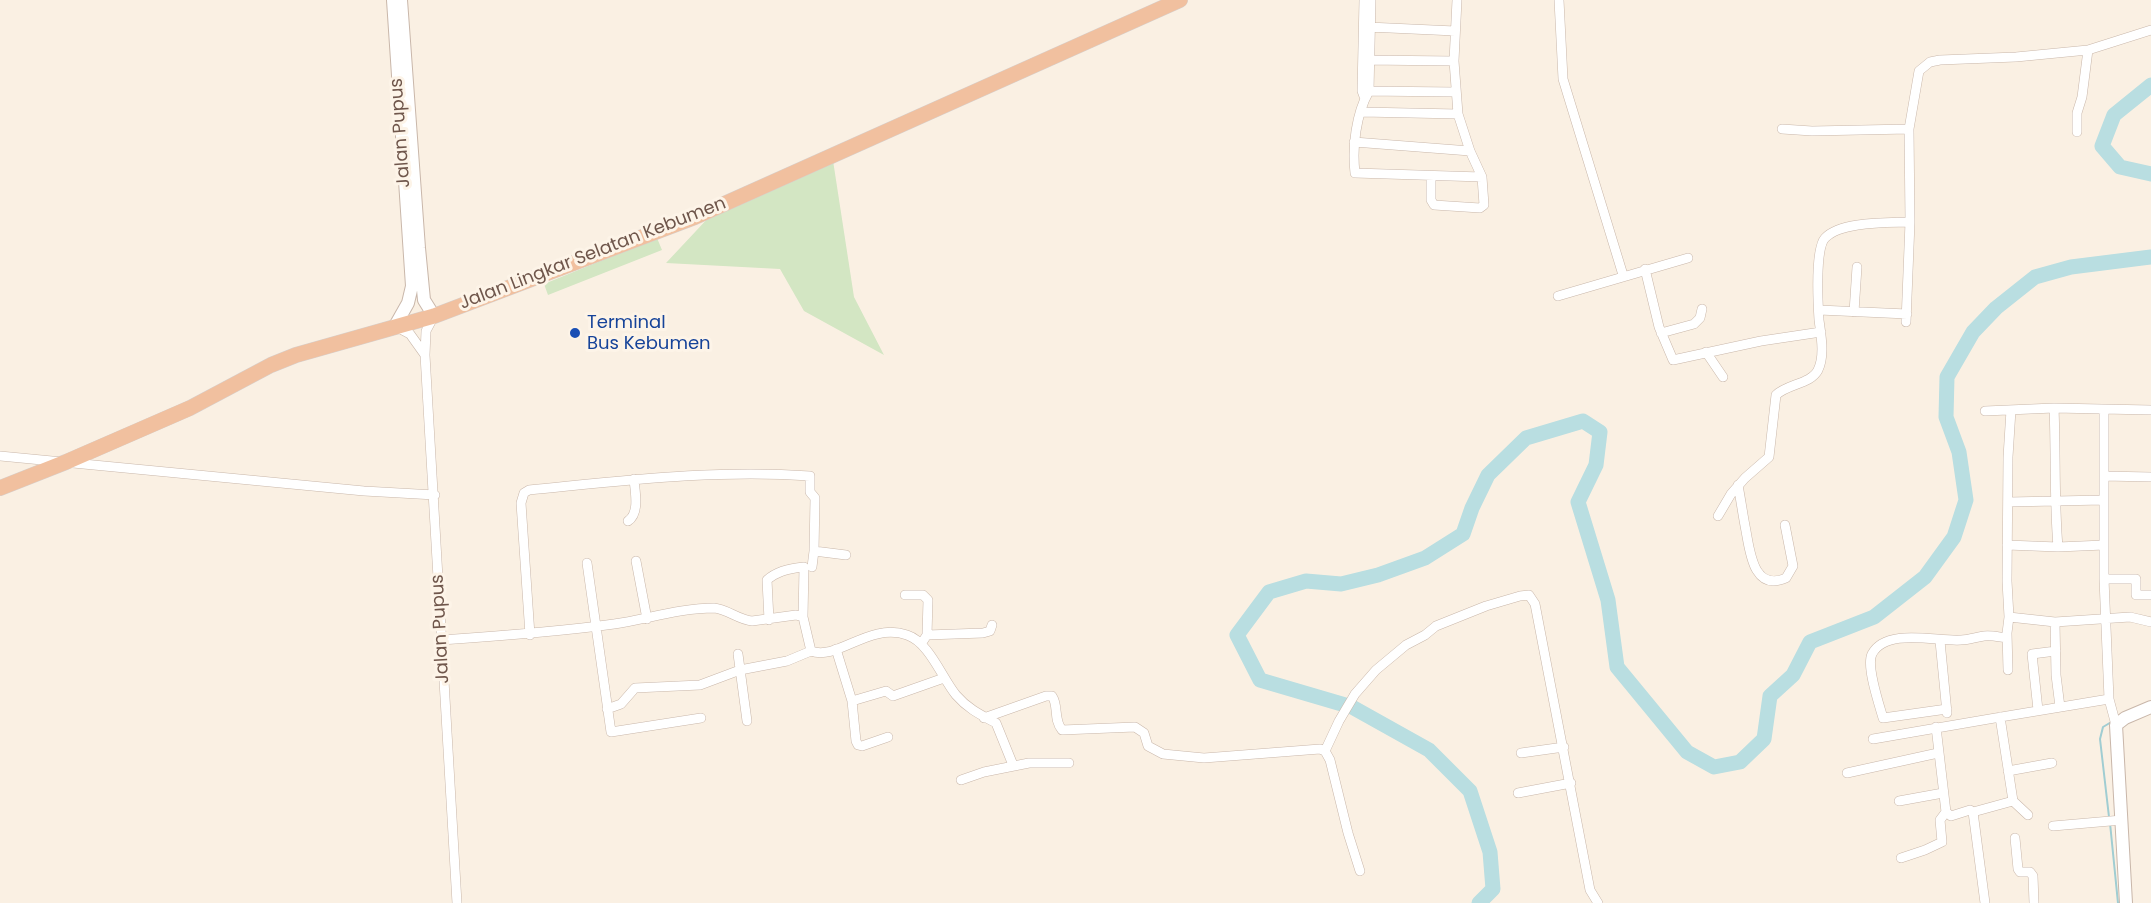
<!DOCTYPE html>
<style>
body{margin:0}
canvas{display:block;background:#faf0e3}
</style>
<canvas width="2151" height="903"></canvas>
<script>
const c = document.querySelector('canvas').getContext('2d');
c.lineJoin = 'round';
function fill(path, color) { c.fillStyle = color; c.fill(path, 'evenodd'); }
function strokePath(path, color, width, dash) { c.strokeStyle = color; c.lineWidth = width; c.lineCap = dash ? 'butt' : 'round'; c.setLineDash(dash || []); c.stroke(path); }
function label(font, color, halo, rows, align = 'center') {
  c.font = font + ' Poppins,sans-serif'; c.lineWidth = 6; c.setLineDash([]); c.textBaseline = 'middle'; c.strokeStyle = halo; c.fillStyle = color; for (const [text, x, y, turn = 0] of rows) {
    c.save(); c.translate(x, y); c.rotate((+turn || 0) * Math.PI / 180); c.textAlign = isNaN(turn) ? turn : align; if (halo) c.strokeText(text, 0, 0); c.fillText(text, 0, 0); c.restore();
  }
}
const green = new Path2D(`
 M832 154 854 297 884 355 804 311 780 269 666 263 725 200Z
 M657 238 662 250 548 295 544 284Z`);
const stream = new Path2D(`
 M2109 817 2100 739 2103 727 2113 721
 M2110 823 2118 903`);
const river = new Path2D(`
 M2151 85 2114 115 2102 146 2120 167 2151 174
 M1479 903 1493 889 1490 852 1470 791 1429 750 1352 707 1260 680 1237 635 1269 592 1306 581 1341 584 1378 575 1425 558 1463 534 1472 508 1488 475 1526 438 1583 421 1600 432 1596 465 1578 502 1608 600 1617 667 1687 752 1714 767 1740 762 1764 739 1770 696 1793 675 1810 642 1874 617 1925 577 1954 537 1966 500 1959 452 1946 417 1947 377 1973 332 1996 308 2035 277 2071 267 2151 257`);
const minor = new Path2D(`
 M1364 0 1362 91 1365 99
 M1371 0 1369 91C1356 114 1352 147 1355 173L1482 177
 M1559 0 1563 79 1623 275
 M1368 27 1455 31
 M1366 60 1454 61
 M1365 91 1456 92
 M1362 112 1458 114
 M1782 129 1812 131 1909 129
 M2077 132V113L2082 97 2088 50
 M1354 142 1470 151
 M1431 177V200L1434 205 1480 208 1484 205 1482 177 1470 151 1458 114 1454 61 1457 0
 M1645 269 1659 327 1673 360 1761 341 1821 332
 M1558 296 1688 258
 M1819 310 1907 314
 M1854 312 1857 267
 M434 316 426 331 425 355 457 903
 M1906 322 1910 222 1909 129 1919 71 1930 62 1940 60 2016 57 2088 50 2151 30
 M395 326 410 334 425 355
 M1661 333 1694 324 1700 318 1702 309
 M1706 352 1723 377
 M2054 408C2056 454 2054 501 2058 547
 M2011 410 2008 457 2007 581 2009 617 2055 622 2130 617 2151 622
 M2104 410V579L2109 699 2116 725
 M1985 411 2054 408 2151 410
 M0 456 364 491 435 495
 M2104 476 2151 477
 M1738 485C1741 501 1743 516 1746 531 1750 553 1754 592 1786 578L1793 566 1785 525
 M2009 502 2103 500
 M1718 516 1731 494 1745 478 1769 457 1776 395C1787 384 1811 384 1818 370 1825 356 1821 335 1819 320 1818 304 1815 249 1825 238 1841 221 1888 223 1910 222
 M628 521C640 513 635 492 634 479
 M2007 545 2058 547 2104 545
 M814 551 846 555
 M636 561 647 619
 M587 563 611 732 701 718
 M2104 579H2136V595H2151
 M905 595H923L928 600 927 635 921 644
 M769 620 767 580C777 571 791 568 804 567L803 617 811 651C838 661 869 622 907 635 929 642 942 678 956 695 968 709 981 715 996 723L1013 765
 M2055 622 2056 675 2060 707
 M530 635 521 503 524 493 529 490C622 481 716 469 810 476V492L815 498 814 551 812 567
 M927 635 983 633 990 631 992 625
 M441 640C499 636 557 632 614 624 647 619 681 608 714 608 727 609 739 620 752 621L796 615 803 617
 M1940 641 1947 713
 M836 649 852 701 856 741 858 745 862 746 888 737
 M738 654 747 721
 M2008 670 2007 633 2009 617
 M852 701 886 691 893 696 944 678
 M607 709 621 704 635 688 700 685 740 670 787 661 811 651
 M1947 709 1883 718C1879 704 1866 666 1872 654 1886 627 1938 642 1961 640 1969 640 1976 637 1984 636 1991 635 1999 637 2007 638
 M2038 710 2032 654 2056 651
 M2000 717 2013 801 2028 815
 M984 718 1046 696H1052C1059 706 1053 719 1062 730L1135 727 1144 733 1148 746 1163 754 1204 758 1320 749 1325 751 1330 760 1348 833 1360 871
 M1936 727 1946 812 1951 816 1970 810 1973 812 1985 903
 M1873 739C1952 725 2030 712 2109 699
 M1325 751 1339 721 1355 694 1376 670 1406 645 1425 635 1436 626 1486 606 1520 596 1529 595 1535 604 1590 890 1598 903
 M1521 753 1564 747
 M2008 771 2052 763
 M1847 773 1938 753
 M961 780 984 772 1029 763H1069
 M1518 793 1571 783
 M1899 801 1943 793
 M1973 812 2013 801
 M2053 826 2122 820
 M2015 838 2018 869 2020 872H2030L2033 876 2034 903
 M1901 858 1925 850 1942 842 1940 820 1946 812`);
const tertiary = new Path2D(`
 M393 0 412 286 408 303 395 326
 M401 0 419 248 424 300 434 316
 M2126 903 2116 725 2125 718 2151 707`);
const trunk = new Path2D(`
 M0 488 66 462 190 408 271 365 296 355 434 316 695 217 1180 0`);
const markers = [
 [575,333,6,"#1a4fb4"]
];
const streetNames = [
 ["Jalan Pupus",401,133,-94],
 ["Jalan Lingkar Selatan Kebumen",593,254,-21],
 ["Jalan Pupus",441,629,-93]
];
const transitNames = [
 ["Terminal",587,323],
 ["Bus Kebumen",587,344]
];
fill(green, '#d3e6c3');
strokePath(stream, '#a0cdd2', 2);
strokePath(river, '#b9dee1', 15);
strokePath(minor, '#c9b7aa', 10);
strokePath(tertiary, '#c9b7aa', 14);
strokePath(trunk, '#d7d0cd', 16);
strokePath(minor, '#fff', 9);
strokePath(tertiary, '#fff', 12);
strokePath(trunk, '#f1c09f', 15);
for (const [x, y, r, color] of markers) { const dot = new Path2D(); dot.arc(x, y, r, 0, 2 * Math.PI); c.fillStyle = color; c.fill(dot); strokePath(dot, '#fdf4e8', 2); }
label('18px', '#6f564b', '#fdf4e8', streetNames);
label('18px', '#164399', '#fdf4e8', transitNames, 'left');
</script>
